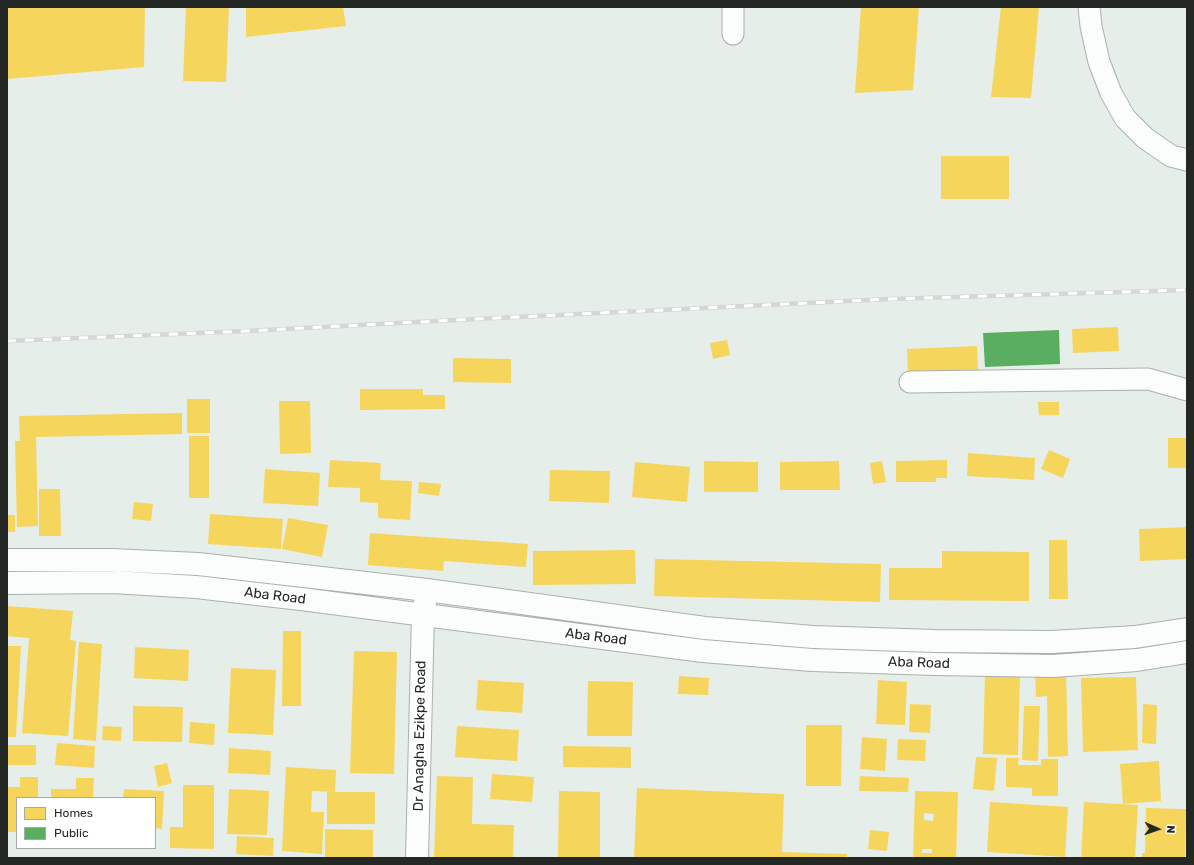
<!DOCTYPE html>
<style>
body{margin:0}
#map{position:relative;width:1194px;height:865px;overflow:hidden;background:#e6eeea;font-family:Rubik,sans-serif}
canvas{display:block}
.frame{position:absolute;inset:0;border:8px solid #232825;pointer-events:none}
.legend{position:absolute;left:16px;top:797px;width:140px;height:52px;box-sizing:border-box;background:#fff;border:1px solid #a7a9a8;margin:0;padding:5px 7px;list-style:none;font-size:12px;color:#232825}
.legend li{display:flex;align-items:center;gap:8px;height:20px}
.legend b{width:20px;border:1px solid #a7a9a8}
.north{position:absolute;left:1138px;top:809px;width:40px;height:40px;-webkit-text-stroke:3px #fff;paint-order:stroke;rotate:92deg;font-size:11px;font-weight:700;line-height:16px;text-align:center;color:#232825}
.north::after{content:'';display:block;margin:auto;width:14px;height:18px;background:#232825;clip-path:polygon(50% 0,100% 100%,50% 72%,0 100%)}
</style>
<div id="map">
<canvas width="1194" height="865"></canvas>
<div class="frame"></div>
<ul class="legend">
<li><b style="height:11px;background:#f6d55c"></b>Homes</li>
<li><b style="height:11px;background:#5aae61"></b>Public</li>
</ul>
<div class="north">N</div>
</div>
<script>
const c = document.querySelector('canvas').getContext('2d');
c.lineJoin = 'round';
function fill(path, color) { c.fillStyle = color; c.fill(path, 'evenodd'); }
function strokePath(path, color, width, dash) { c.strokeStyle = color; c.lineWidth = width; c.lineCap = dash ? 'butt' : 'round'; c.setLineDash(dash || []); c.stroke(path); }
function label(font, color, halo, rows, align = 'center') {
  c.font = font + ' Rubik,sans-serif'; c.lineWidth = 4; c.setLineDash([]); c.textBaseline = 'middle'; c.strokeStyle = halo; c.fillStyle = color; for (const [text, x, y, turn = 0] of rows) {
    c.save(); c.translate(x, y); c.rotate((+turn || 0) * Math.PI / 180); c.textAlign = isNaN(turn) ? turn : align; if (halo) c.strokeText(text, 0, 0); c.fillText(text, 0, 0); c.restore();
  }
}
const homes = new Path2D(`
 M7 7H145L144 67 7 79Z
 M186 7H229L226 82 183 81Z
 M246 7H343L346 26 246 37Z
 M861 7H919L913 90 855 93Z
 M1001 7H1039L1031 98 991 97Z
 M941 156H1009V199H941Z
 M1118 327 1119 351 1073 353 1072 329Z
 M727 340 730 355 713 359 710 343Z
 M977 346 978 370 908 373 907 349Z
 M453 358 511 359V383L453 382Z
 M360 389H423V395H445V409L360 410Z
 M187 399H210V433H187Z
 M279 401H310L311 453 280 454Z
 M1038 402H1059V415H1039Z
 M182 413V434L36 437 38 526 17 527 15 441H20L19 416Z
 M189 436H209V498H189Z
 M1168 438H1187V468H1168Z
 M1049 450 1070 459 1063 478 1041 469Z
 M968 453 1035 458 1034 480 967 476Z
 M330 460 381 463 380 480 412 481 410 520 378 518V503L360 502V488L328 487Z
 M947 460V478H936V482H896V461Z
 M704 461 758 462V492H704Z
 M839 461 840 490H780V462Z
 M882 461 886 482 873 484 870 463Z
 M635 462 690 467 687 502 632 497Z
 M265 469 320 473 318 506 263 503Z
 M550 470 610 471 609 503 549 501Z
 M419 482 441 484 439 496 418 493Z
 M39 489H60L61 536H39Z
 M134 502 153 504 151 521 132 519Z
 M210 514 283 519 281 549 208 544Z
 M7 515H15V532H7Z
 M288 518 328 525 322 557 282 549Z
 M1187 527V559L1140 561 1139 529Z
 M370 533 528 544 526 567 444 561 443 571 368 565Z
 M1049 540H1067L1068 599H1049Z
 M635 550 636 584 533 585V551Z
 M942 551 1029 552V601L889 600V568H942Z
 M655 559 881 564 880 602 654 596Z
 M7 606 73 611 70 640 76 641 68 736 22 733 29 638 7 636Z
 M283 631H301V706H282Z
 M79 642 102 644 96 741 73 739Z
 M7 646H21L16 737H7Z
 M135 647 189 650 188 681 134 678Z
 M354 651 397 652 394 774 350 773Z
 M231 668 276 670 273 735 228 733Z
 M1035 670H1066L1068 756 1048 757 1047 696 1036 697Z
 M985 673 1020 674 1018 755 983 754Z
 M679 676 709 678 708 695 678 694Z
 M1136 677 1138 750 1083 752 1081 678Z
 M478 680 524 683 522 713 476 710Z
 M878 680 907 682 905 725 876 724Z
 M588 681 633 682 632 736H587Z
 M910 704 931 705 930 733 909 732Z
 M1143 704 1157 705 1156 744 1142 743Z
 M133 706 183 707 182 742 133 741Z
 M1024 706H1040L1038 761 1022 760Z
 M190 722 215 724 214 745 189 743Z
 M806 725H842L841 786H806Z
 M103 726 122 727 121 741 102 740Z
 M457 726 519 730 517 761 455 757Z
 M862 737 887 739 885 771 860 769Z
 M898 739 926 740 925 761 897 760Z
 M57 743 95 746 94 768 55 765Z
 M7 745H36V765H7Z
 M563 746 631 747V768L563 767Z
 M229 748 271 751 270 775 228 773Z
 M976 757 997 758 994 791 973 789Z
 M1006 758H1019L1018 765H1041V759H1058V796H1032V788L1006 787Z
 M1159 761 1161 801 1123 804 1120 764Z
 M167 763 172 783 158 787 154 766Z
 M286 767 336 770 335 792 312 791 311 812H324L322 854 282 851Z
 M492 774 534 777 532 802 490 799Z
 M437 776 473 777 472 824 514 825 513 858H434Z
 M860 776 909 778 908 792 859 791Z
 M20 777H38V798H17V832H7V787H20Z
 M76 778H94L93 798H51V789H76Z
 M183 785H214V849L170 848V827H183Z
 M637 788 784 794 782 852 847 854V858H634Z
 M124 789 164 791 162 829 155 828V798H123Z
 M229 789 269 791 267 835 227 834Z
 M559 791 600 792V858H558Z
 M915 791 958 792 956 858H913ZM924 813 934 814 933 821 924 820ZM922 849H932V853H922Z
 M327 792H375V824H327Z
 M990 802 1068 807 1065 857 987 852Z
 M1084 802 1138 805 1135 858H1081Z
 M1146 808 1186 809 1185 858H1142V853H1145Z
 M325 829 373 830V858H325Z
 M870 830 889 832 887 851 868 849Z
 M237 836 274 838 273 856 236 854Z`);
const public = new Path2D(`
 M1059 330 1060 364 985 367 983 333Z`);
const minor = new Path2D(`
 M1089 7 1091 26 1099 62 1111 93 1125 118 1145 138 1171 156 1187 160
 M733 34V7
 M910 382 1148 379 1187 390`);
const tertiary = new Path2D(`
 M417 858 423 614 427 590`);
const secondary = new Path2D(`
 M7 560H112L198 564 427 590 705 628 813 637 935 641 1052 642 1135 637 1187 629
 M7 583 112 582 196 587 301 599 703 651 812 660 935 664 1053 666 1137 660 1187 652`);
const rail = new Path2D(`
 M7 341 247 331 476 319 890 299 1187 290`);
const streetNames = [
 ["Aba Road",275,596,7],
 ["Aba Road",596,637,7],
 ["Aba Road",919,663,2],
 ["Dr Anagha Ezikpe Road",420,736,-89]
];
fill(homes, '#f6d55c');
fill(public, '#5aae61');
strokePath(minor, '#aab0ae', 23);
strokePath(tertiary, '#aab0ae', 24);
strokePath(secondary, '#aab0ae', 24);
strokePath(minor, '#fbfcfc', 21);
strokePath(tertiary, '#fbfcfc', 22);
strokePath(secondary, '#fbfcfc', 22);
strokePath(rail, '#d4d7d6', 4.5);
strokePath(rail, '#fff', 3, [9]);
label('14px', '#232825', '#fff', streetNames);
</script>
